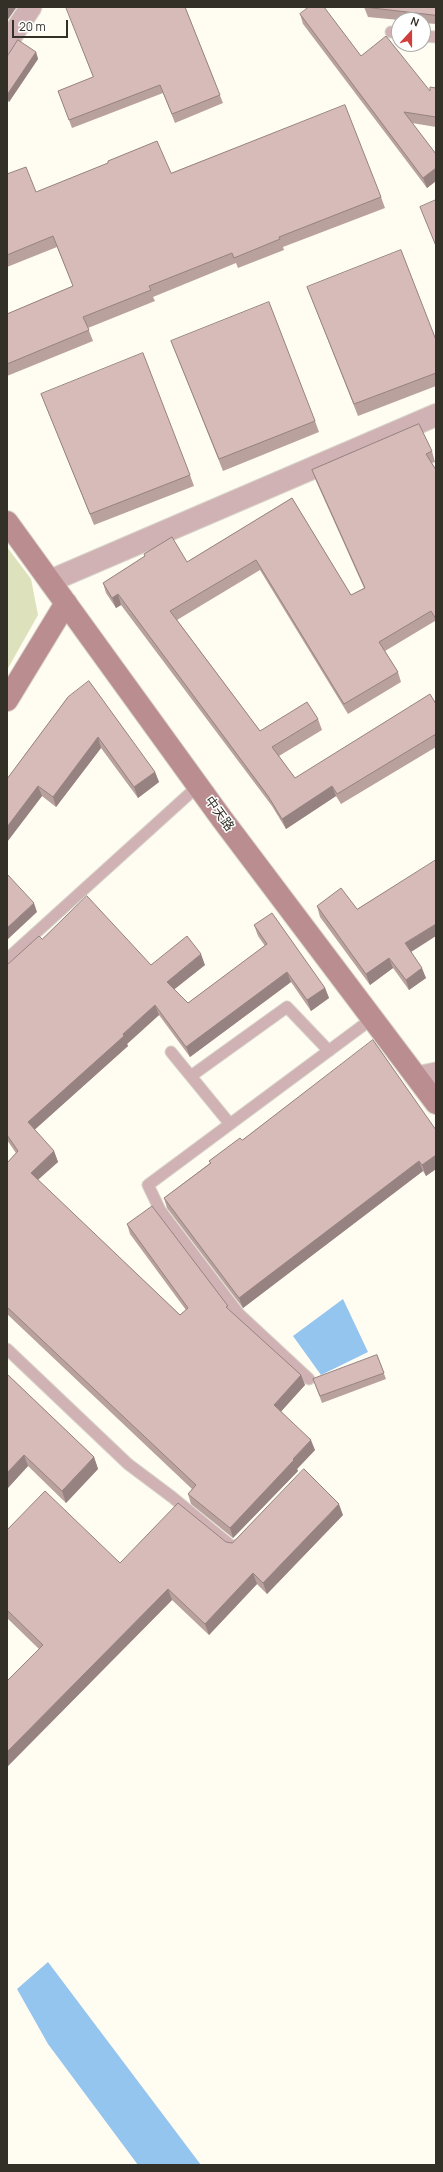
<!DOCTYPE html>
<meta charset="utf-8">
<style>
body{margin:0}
#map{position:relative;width:443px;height:2172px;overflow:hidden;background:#fffcf2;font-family:Manrope,sans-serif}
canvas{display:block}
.frame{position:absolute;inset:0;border:8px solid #323027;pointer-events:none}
.north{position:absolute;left:391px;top:12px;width:40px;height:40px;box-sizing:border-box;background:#fff;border:1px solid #adaca9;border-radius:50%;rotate:21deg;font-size:11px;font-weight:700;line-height:16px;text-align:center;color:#323027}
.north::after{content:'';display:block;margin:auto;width:14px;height:18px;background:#ce3f3d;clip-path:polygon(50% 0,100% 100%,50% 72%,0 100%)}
.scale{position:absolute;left:12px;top:20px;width:56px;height:18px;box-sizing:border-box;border:2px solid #323027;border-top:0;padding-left:5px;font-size:12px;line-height:14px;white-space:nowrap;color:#323027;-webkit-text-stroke:3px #fff;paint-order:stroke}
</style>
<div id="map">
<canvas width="443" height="2172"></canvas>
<div class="frame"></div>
<div class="north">N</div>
<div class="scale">20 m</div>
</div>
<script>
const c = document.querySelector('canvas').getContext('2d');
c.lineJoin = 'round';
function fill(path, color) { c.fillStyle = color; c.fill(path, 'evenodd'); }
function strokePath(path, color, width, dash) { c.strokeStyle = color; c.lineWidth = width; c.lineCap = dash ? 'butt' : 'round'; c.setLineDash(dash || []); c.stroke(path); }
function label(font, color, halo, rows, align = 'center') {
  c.font = font + ' Manrope,"Noto Sans SC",sans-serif'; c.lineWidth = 3; c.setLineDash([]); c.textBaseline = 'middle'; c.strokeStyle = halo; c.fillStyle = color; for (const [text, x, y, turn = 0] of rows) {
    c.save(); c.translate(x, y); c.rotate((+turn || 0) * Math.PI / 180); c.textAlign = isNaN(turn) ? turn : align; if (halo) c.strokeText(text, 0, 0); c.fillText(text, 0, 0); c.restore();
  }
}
const green = new Path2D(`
 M7 547 31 579 38 615 7 670Z`);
const water = new Path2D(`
 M343 1299 368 1352 321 1375 293 1336Z
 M48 1962 201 2165H138L48 2044 17 1989Z`);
const service = new Path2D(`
 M391 32 399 33
 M423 36 436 37
 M7 959 198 786
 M171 1052 230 1124
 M191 1076 287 1007 329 1051
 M7 1349 128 1464 172 1497 234 1548 237 1545
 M309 1379 239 1314 160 1210 148 1185 373 1018`);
const minor = new Path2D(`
 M7 43 31 7
 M417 1077 436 1073`);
const tertiary = new Path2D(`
 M50 581 436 415`);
const secondary = new Path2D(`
 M7 522 222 819 436 1103
 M7 700 66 603`);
const wall = new Path2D(`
 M185 7 223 103 175 123 163 93 72 128 58 91 93 78Z
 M364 7H436V24L423 23V20H399L368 17Z
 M300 14 361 56 430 91 436 88V127L412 123 436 154V181L427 188 303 24Z
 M36 52 38 59 9 102 7 100V57Z
 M171 173 381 197 385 208 283 247 284 250 238 268 236 263 153 297 155 301 88 328 93 341 7 376V314L73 286 57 247 7 267V174L36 192Z
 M307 287 436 340V386L358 416Z
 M171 341 315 421 319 432 223 471Z
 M41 394 190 475 194 486 94 525Z
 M432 451 435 462 432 463 436 470V623L435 621 385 651 398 672 401 682 348 714 260 570 177 620 260 731 318 719 322 730 279 756 295 778 436 704V747L341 804 336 796 286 829 272 806 121 605 116 608 106 593 103 583 145 556 144 554 187 562 292 498 351 595 364 588 316 481 312 470Z
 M68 697 155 772 159 782 138 798 101 748 56 807 42 796 7 842V779Z
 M317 906 357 909 411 952 426 978 409 990 393 968 370 985 320 917Z
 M254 925 325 988 329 998 311 1011 291 982 190 1057 159 1015 127 1044 128 1046 34 1130 54 1151 58 1162 38 1180 180 1315 186 1310 130 1234 127 1224 230 1311 301 1375 305 1385 281 1411 315 1450 297 1469 298 1471 233 1538 191 1504 188 1494 192 1489 7 1314V1163L16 1153 7 1140V965L42 939 151 965H205L174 989 188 1003 265 946 258 936Z
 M436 1130V1169L426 1176 423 1171 243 1308 167 1208 164 1198 210 1163 209 1161 242 1140Z
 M377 1355 386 1379 322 1403 313 1379Z
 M7 1374 94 1457 98 1469 66 1503 28 1466 7 1489Z
 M343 1515 267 1594 257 1584 209 1635 172 1600 8 1766H7V1681L39 1649 7 1618V1530L120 1563 226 1542 232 1543Z`);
const shadedWall = new Path2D(`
 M7 7H15L16 8 7 21Z
 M36 52 38 59 9 102 7 95Z
 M436 168V181L427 188 423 178Z
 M118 594 121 605 116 608 112 598Z
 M98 737 101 748 56 807 53 797Z
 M155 772 159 782 138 798 134 787Z
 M38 786 42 796 7 842V827Z
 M332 786 336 796 286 829 282 819Z
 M34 903 37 912 7 940V928Z
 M436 924V936L408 954 405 943Z
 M201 954 205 965 171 992 167 982Z
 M389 958 393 968 370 985 366 974Z
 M422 968 426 978 409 990 406 980Z
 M287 972 291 982 190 1057 186 1047Z
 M325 988 329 998 311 1011 307 1000Z
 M155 1005 159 1015 127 1044 128 1046 31 1133 28 1122Z
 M54 1151 58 1162 34 1183 31 1173Z
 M436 1155V1169L426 1176 422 1165Z
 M419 1161 423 1171 243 1308 239 1298Z
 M301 1375 305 1385 278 1415 274 1405Z
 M311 1440 315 1450 297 1469 298 1471 233 1538 230 1528Z
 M24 1455 28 1466 7 1489V1473Z
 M94 1457 98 1469 66 1503 62 1491Z
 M339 1504 343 1515 267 1594 263 1583Z
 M253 1573 257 1584 209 1635 205 1624Z
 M168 1589 172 1600 8 1766 7 1765V1752Z`);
const building = new Path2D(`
 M66 7H185L220 95 172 114 160 85 69 120 58 91 93 77Z
 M309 7H324L361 56 386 36 430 91V87L436 88V117L404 112 436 154V168L423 178 300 14Z
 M364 7H436V15Z
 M18 40 36 52 7 95V57Z
 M345 105 381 197 279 237 280 239 234 258 232 253 149 286 151 290 83 317 89 330 7 364V314L73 286 53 236 7 255V174L26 167 36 192 108 163V161L157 141 171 173Z
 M436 200V246L420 207Z
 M401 250 436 340V373L354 404 307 287Z
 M269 302 315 421 219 459 171 341Z
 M143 353 190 475 90 514 41 394Z
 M419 424 432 451 426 454 436 470V619L431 611 379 642 398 672 344 704 256 560 170 611 260 731 307 702 318 719 272 747 295 778 430 694 436 704V734L337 794 332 786 282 819 268 796 118 594 112 598 103 583 145 556 144 554 172 537 187 562 292 498 351 595 365 588 312 470Z
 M89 681 155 772 134 787 98 737 53 797 38 786 7 827V779L68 697Z
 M436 860V924L405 943 422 968 406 980 389 958 366 974 317 906 341 888 357 909Z
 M7 874 34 903 7 928Z
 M87 896 151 965 187 936 201 954 167 982 188 1003 267 944 254 925 272 913 325 988 307 1000 287 972 186 1047 155 1005 123 1034 124 1036 28 1122 54 1151 31 1173 180 1315 188 1308 127 1224 152 1206 228 1306 226 1307 301 1375 274 1405 311 1440 293 1459 294 1460 230 1528 188 1494 196 1485 7 1307V1163L18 1151 7 1135V965L39 936 42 939Z
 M373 1040 436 1130V1155L422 1165 419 1161 239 1298 164 1198 211 1163 209 1161 240 1138 242 1140Z
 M377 1355 384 1373 320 1396 313 1379Z
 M7 1374 94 1457 62 1491 24 1455 7 1473Z
 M304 1469 339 1504 263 1583 253 1573 205 1624 168 1589 7 1752V1681L43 1645 7 1610V1530L45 1491 120 1563 178 1503 226 1542 232 1543Z`);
const streetNames = [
 ["中天路",219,814,54]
];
fill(green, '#dee2bc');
fill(water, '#94c5ee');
strokePath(service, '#dad7cd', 13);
strokePath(minor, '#dad7cd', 23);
strokePath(tertiary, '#dad7cd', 24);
strokePath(secondary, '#dad7cd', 24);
strokePath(service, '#d0b2b4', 11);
strokePath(minor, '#d0b2b4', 21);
strokePath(tertiary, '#d0b2b4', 22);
strokePath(secondary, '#ba8e91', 22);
fill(wall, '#b9a19e');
fill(shadedWall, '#968381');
fill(building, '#d7bbb8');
strokePath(building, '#968381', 1);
label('13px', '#323027', '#fff', streetNames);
</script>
